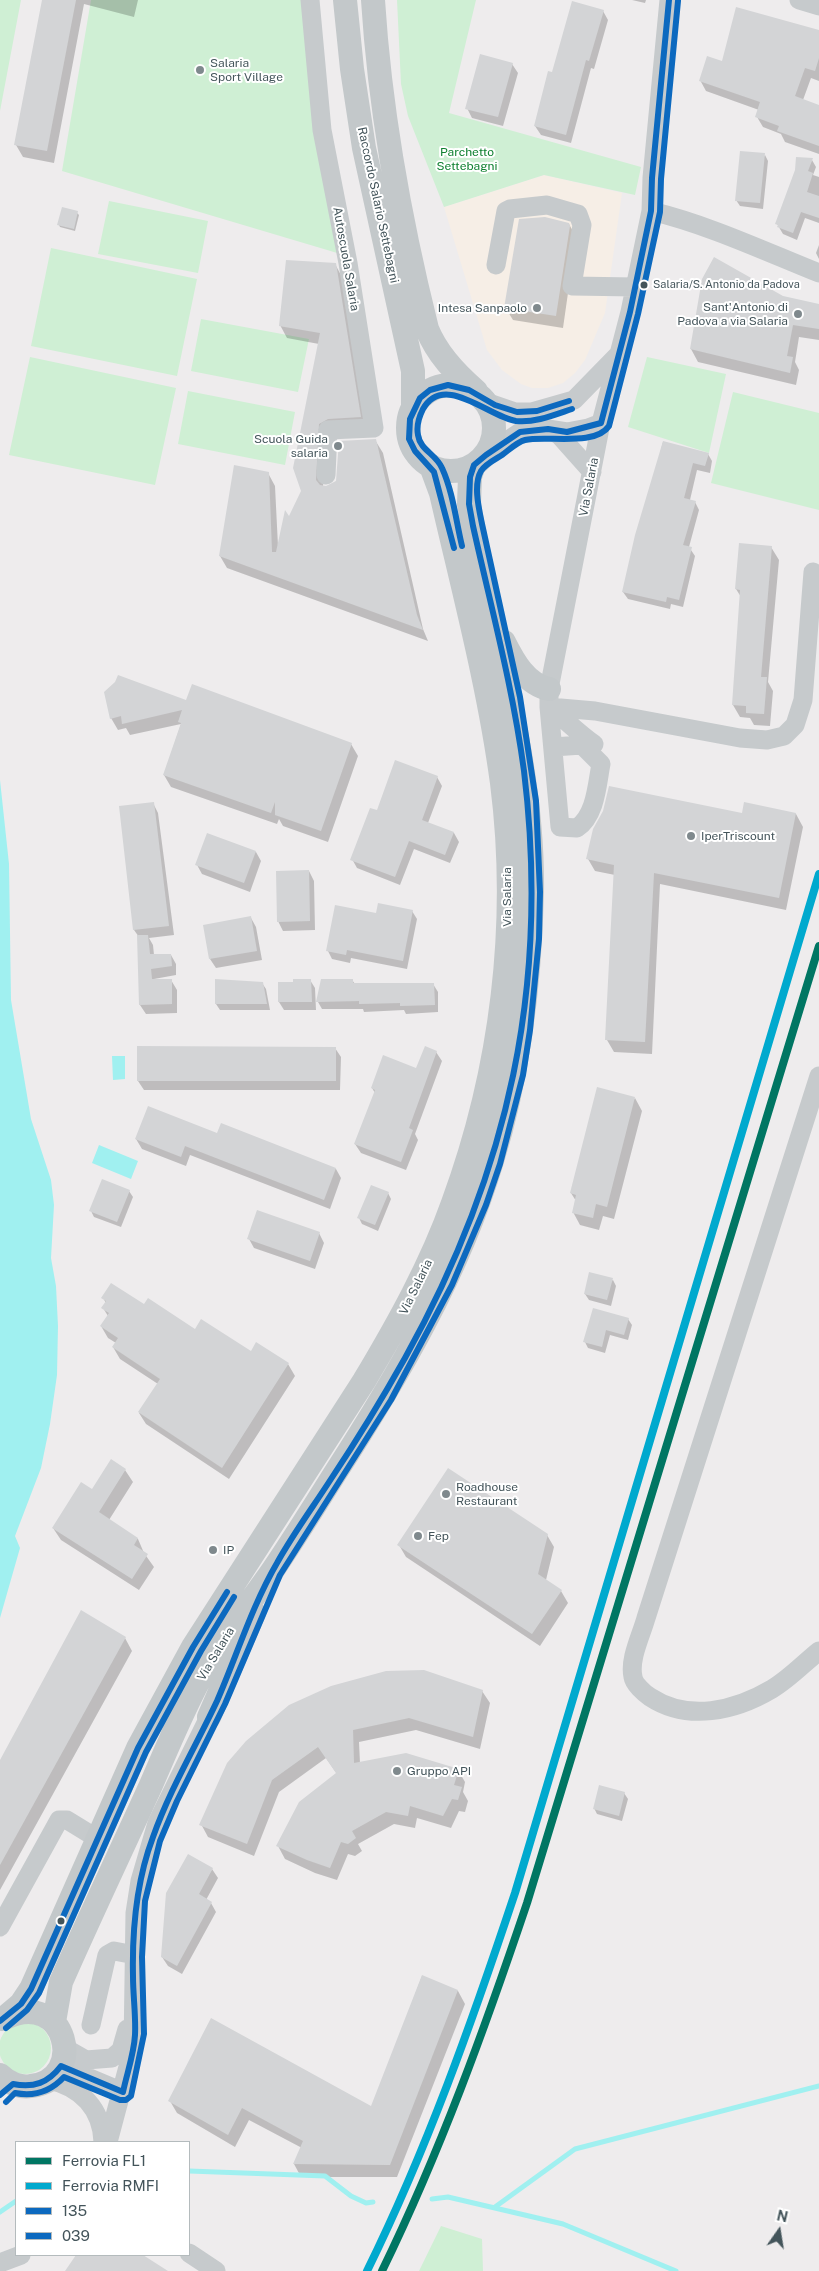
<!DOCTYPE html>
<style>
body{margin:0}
#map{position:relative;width:819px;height:2271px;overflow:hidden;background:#eeeced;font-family:"Public Sans",sans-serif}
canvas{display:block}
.legend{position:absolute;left:15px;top:2141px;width:175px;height:115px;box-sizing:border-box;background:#fff;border:1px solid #b4bbbd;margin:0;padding:6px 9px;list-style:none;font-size:15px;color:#43545a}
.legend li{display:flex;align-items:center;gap:10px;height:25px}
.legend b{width:25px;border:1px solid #b4bbbd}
.north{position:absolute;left:754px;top:2206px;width:50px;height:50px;-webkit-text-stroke:4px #fff;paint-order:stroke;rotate:13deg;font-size:14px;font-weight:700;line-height:20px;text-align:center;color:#43545a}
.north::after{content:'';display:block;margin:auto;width:18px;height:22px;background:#43545a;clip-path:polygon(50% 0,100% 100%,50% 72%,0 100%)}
</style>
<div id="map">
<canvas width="819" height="2271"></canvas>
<ul class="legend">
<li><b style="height:6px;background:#007663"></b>Ferrovia FL1</li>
<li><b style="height:6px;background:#00a9ce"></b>Ferrovia RMFI</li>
<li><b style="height:6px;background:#0c69bf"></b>135</li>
<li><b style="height:6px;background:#0c69bf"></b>039</li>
</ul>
<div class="north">N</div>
</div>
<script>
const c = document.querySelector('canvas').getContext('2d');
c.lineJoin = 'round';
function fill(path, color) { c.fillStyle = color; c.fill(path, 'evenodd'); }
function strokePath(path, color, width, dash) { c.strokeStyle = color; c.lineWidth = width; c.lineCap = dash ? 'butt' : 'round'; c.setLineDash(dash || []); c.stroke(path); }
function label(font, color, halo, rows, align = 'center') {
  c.font = font + ' "Public Sans",sans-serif'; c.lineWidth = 4; c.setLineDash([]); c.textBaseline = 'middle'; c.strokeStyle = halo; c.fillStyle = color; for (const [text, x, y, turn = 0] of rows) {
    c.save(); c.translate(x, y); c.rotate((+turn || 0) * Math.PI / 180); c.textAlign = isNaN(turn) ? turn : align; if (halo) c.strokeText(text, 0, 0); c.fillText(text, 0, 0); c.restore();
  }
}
const commercial = new Path2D(`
 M544 175 622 193 605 313 585 360 575 373 563 383 548 388H532L521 384 502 370 487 350 444 207Z`);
const green = new Path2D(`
 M0 0H21L0 111Z
 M91 0H314L328 139 354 258 62 171Z
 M397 0H476L449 113 641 167 635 195 544 175 444 207 408 116 401 84Z
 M109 201 208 221 198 273 98 254Z
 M51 248 197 279 177 376 31 346Z
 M201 319 309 339 298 392 191 371Z
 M30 357 176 388 155 485 9 455Z
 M647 357 726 374 709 453 628 427Z
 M188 391 295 412 285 465 178 444Z
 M733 392 819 413V510L711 483Z
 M-1 2048a26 26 0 1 1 52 0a26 26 0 1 1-52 0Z
 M441 2226 482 2239 483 2271H419Z`);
const water = new Path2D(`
 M0 780 9 864 11 1000 31 1119 51 1180 54 1205 51 1258 56 1286 58 1326 57 1375 50 1424 41 1468 15 1536 20 1548 0 1618Z
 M112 1056H125V1079L113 1080Z
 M99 1145 138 1161 131 1179 92 1163Z`);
const shadow = new Path2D(`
 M43 0H138L134 17 84 4 54 163 23 157 16 145Z
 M632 0H646L645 3Z
 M603 11 608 20 594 69 591 68 571 143 541 135 535 126 553 74Z
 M819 31V81L811 78 803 100 819 106V154L785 142 781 134 763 127 757 117 759 110 706 91 700 80 723 62Z
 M512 64 518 73 503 126 472 118 467 108Z
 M765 155 768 161 763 209 740 206 736 200Z
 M812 160 816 167 813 175 819 177V223L805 218 797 240 783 234 777 224Z
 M77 213 79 215 75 231 60 227 59 225Z
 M569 224 576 237 563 328 513 320 505 307Z
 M819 245V259L816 253Z
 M335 264 342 277 367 430 325 436 323 487 326 488 337 481 375 440 383 453 423 629 428 641 227 568 220 556 268 473 275 486 278 546 302 491 319 344 287 338 280 325Z
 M819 305V340L799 337 795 362 799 370 796 385 698 362 691 349Z
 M663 442 708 454 712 461 710 473 697 470 690 500 695 502 699 510 689 547 695 556 683 607 671 604 670 609 628 599 623 592Z
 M771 547 779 560 768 682 773 691 770 726 754 725 750 718 740 717 733 705 741 597 736 589Z
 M105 693 187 702 351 744 358 756 328 842 283 826 279 819 277 824 171 787 164 775 181 724 130 735 126 728 118 730 111 718Z
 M437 777 442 786 428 823 454 833 459 842 450 863 414 849 400 885 357 868 352 859Z
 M153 803 158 813 174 935 149 938 153 945 154 955H171L176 964V975L154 979 171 980 177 990V1013L146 1014 140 1005 139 937 134 930Z
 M796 814 803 827 786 910 660 884 652 1054 614 1052 607 1040 615 875 595 871 588 859 743 815Z
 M256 852 261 861 250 892 202 874 197 865Z
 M309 871 314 881 315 930 283 931 278 921Z
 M412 911 417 919 407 969 351 958 350 963 332 959 328 951 377 915Z
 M251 918 256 927 262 960 216 968 210 959Z
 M310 980 315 988 316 1010H284L279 1002 294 984Z
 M352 980 355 984H433L438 992V1012L406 1014 404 1010 364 1012 363 1009H322L318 1002Z
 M262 983 266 989 270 1010H220L216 1004Z
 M138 1047 335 1048 341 1057 340 1090H144L138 1081Z
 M436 1052 442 1061 415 1134 418 1140 406 1170 361 1153 355 1144 375 1093 372 1088 417 1070Z
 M635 1098 642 1111 614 1219 603 1216 599 1230 580 1225 573 1212 576 1201 571 1193Z
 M218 1135 336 1169 341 1178 330 1209 190 1155 186 1166 142 1149 136 1139Z
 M129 1191 133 1197 121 1227 94 1217 91 1211Z
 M388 1193 391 1199 378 1231 362 1224 359 1218Z
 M319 1233 324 1243 315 1269 254 1248 249 1239Z
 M613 1280 616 1286 611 1306 589 1300 585 1294Z
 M103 1298 144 1306 195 1330 251 1353 288 1364 295 1376 229 1479 146 1424 139 1413 158 1384 120 1359 113 1347 116 1343 108 1338 101 1326 108 1316 103 1308 106 1303Z
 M594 1310 628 1319 632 1325 628 1340 610 1335 605 1353 588 1348 585 1342Z
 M112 1461 125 1470 133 1482 109 1520 138 1539 144 1553 154 1567 139 1590 61 1540 53 1528 92 1491Z
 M547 1535 554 1547 546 1580 561 1591 568 1603 540 1646 406 1557 399 1545Z
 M125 1638 132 1651 0 1890V1763Z
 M482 1691 490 1703 480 1749 416 1730 359 1742 360 1763 458 1770 465 1782 463 1792 468 1801 465 1812 459 1811 451 1828 417 1818 415 1828 394 1824 358 1844 362 1851 355 1856 348 1854 337 1880 315 1873 285 1859 278 1846 337 1774 326 1758 279 1792 254 1856 208 1837 201 1824 228 1764Z
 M624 1793 628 1799 622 1821 597 1814 594 1808Z
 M212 1869 218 1878 206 1900 211 1903 216 1912 182 1974 168 1966 162 1957Z
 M422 1976 458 1991 465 2004 397 2177H301L294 2164 302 2148 249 2120 235 2147 177 2113 170 2101 372 2108Z
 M77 2255H141L166 2271H67Z`);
const stream = new Path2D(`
 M189 2171 325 2176 351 2196 366 2203 373 2202
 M432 2199 448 2197 563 2224 676 2271
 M495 2207 575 2149 819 2086
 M0 2212 16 2201`);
const building = new Path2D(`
 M42 0H76L47 151 14 145Z
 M572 1 604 10 589 61 586 60 566 135 534 126 548 71 552 72Z
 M736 7 819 30V58L815 71 805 68 795 96 819 105V146L777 131 779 126 755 117 760 102 699 81 707 56 722 61Z
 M480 54 513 63 498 117 465 109Z
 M740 151 765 153 760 203 735 201Z
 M796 157 813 158 808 171 813 173 807 192 819 196V218L801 212 793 233 777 227 778 225 775 224 795 170Z
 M62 207 78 211 74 229 57 225Z
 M545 217 569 223 570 226 556 316 504 308 519 219Z
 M714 257 783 296 819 304V329L793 325 787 356 793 357 790 373 690 349 702 279Z
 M286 260 336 263 361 417 328 419 319 424 316 480 320 485 326 486 336 481 339 441 376 439 417 615 423 630 219 556 234 465 269 472 272 552H276L285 510 289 516 301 491 293 468 320 333 279 326Z
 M663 441 709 453 705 466 693 463 684 498 696 501 683 545 692 547 679 600 667 597 666 602 622 592 635 535Z
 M739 543 772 546 761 677H767L764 714 746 713V706L732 705 740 590 735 589Z
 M118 675 186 700 192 684 352 743 321 831 275 815V802L271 813 163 775 181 723 178 722 182 710 122 724 121 716 110 719 104 692 115 682Z
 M395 760 438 776 422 820 454 832 445 855 409 841 395 877 350 860 370 808 377 810Z
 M609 786 742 813 744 802 796 813 779 898 654 873 645 1042 605 1040 614 865 586 859 593 829 603 811Z
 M154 802 169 926 133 930 119 806Z
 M207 833 256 851 244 883 195 865Z
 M309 870 310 921 277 922 276 871Z
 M378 903 413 910 403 961 347 950 346 955 326 951 335 905 376 913Z
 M251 916 257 951 209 959 203 925Z
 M137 935H148L150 954H171L172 966 151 969 152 979H172V1004L139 1005Z
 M215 979 263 982 267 1004H215Z
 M293 979H311L312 1002H278V982H293Z
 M321 979H353V983H434L435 1005 400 1006V1003L359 1004V1001L316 1002Z
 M137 1046 336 1047V1081H137Z
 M425 1046 437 1051 409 1128 413 1130 401 1162 354 1144 375 1090 371 1088 383 1055 416 1068Z
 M597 1087 635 1097 607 1207 596 1204 593 1218 572 1213 576 1195 570 1193Z
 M148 1106 217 1133 221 1123 336 1168 324 1200 185 1146 181 1157 135 1139Z
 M102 1179 130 1190 117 1222 89 1211Z
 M371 1185 389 1192 375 1225 357 1218Z
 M257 1210 320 1232 310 1261 247 1239Z
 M589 1272 613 1278 607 1300 584 1294Z
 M111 1283 144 1304 148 1298 195 1329 201 1319 251 1351 256 1342 289 1363 222 1468 138 1412 160 1379 112 1347 118 1338 100 1326 109 1313 101 1308 106 1301 101 1298Z
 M593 1308 629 1318 624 1335 606 1330 602 1347 583 1342Z
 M111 1459 126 1469 99 1512 138 1538 134 1545 148 1554 132 1579 52 1528 81 1482 92 1489Z
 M448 1468 548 1534 538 1574 562 1590 532 1634 397 1545Z
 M81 1610 126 1637 0 1865V1760Z
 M424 1670 483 1690 473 1737 409 1718 353 1730 354 1763 406 1753 459 1769 454 1785 462 1787 458 1800 452 1799 443 1816 410 1806 408 1816 386 1812 352 1831 356 1838 348 1844 341 1842 330 1868 307 1860 276 1846 299 1802 336 1773 318 1747 272 1780 247 1844 199 1825 227 1763 246 1741 289 1705 331 1686 386 1671Z
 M599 1785 625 1792 619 1816 593 1809Z
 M188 1854 213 1868 199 1894 212 1902 177 1966 161 1957 166 1893Z
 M422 1975 458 1990 390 2165 293 2164 303 2141 242 2108 228 2135 168 2101 211 2018 371 2106Z
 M76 2255H143L168 2271H65Z`);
const minor = new Path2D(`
 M310 0 322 130 348 263 374 428 328 430 326 475
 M799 0 819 6
 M651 211C709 225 764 251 819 273
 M496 265 506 211 510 209 547 205 578 214 582 225 572 286 635 287
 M486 402 515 412H532L574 400 617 356
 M549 429 559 435 592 472
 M486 455 520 432 548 429 567 432 588 428 601 423
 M549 707 595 711 740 738 767 740 784 736 795 725 803 700 813 572
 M549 707C565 719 578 733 594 744
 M553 747 582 745 601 764C597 784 596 815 577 828L560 827 549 707V689L601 423 630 312 651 211 652 178 669 0
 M819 1076 646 1618C641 1636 629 1659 633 1677 634 1684 644 1693 650 1697 688 1722 735 1711 772 1689 789 1679 804 1663 819 1651
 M0 1927 59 1820H67L98 1839
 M91 2025 107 1955 114 1951 135 1955
 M65 2048 86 2060 112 2058 121 2050 127 2029
 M61 2066 123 2092
 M49 2080C81 2087 102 2109 103 2142
 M108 2142 133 2048 135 1913 140 1881 157 1823 209 1717
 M189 2253 216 2271
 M0 2263 21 2255`);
const major = new Path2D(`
 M345 0 352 69 364 148 413 371V409
 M373 0C380 111 400 221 427 329 437 354 455 373 476 391
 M408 428a43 43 0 1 1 86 0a43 43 0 1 1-86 0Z
 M504 642C514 662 526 684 549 689
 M209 1717 254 1613
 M3 2019 21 2004 31 1989 138 1748 193 1647 364 1381C398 1324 431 1265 453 1203 502 1070 520 924 502 783 489 686 463 589 441 493L431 466
 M54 2022 61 1982C90 1916 121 1851 151 1785 168 1746 184 1706 205 1669 225 1634 250 1603 273 1570 294 1539 314 1507 334 1475 398 1376 458 1274 492 1161 519 1074 530 982 532 892 534 759 490 634 469 504L470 477 474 465
 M0 2075C8 2083 20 2088 31 2086 88 2080 67 1988 5 2018`);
const bus1 = new Path2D(`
 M454 548 434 472 415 451 409 439 410 419 420 398 430 390 448 385 469 390 495 405 517 412 537 411 569 401
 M0 2021 21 2004 31 1989 138 1748 193 1647 227 1592
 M0 2095 13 2084C34 2088 48 2083 61 2066L123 2092C127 2073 134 2054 135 2035 136 2016 133 1996 133 1976 132 1929 136 1882 153 1837 170 1789 196 1746 217 1701 237 1655 252 1606 277 1563 293 1534 313 1507 331 1479 357 1440 382 1399 405 1358 509 1171 550 985 524 771 513 688 491 607 473 526L469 504 470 477 474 465 486 455 520 432 548 429 567 432 601 423 630 312 651 211 652 178 669 0`);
const bus2 = new Path2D(`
 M462 546C456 521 453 492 442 468 436 454 420 450 418 435 416 425 419 417 423 409 444 372 489 417 516 421 535 423 554 415 572 409
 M6 2028 27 2010 39 1993 146 1752 201 1651 234 1597
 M6 2102 15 2093C35 2097 51 2091 64 2077L120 2100H126L131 2096 144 2034 142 1957 145 1901 160 1841 177 1801 225 1704 280 1575 391 1400 452 1285 486 1205 500 1164 523 1075 530 1030 539 939 540 892 536 801 520 697 482 524C479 509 473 485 481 471 485 464 496 459 502 455 509 450 517 442 525 440 546 435 595 447 609 426L638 314 660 212 661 179 678 1`);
const rail1 = new Path2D(`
 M382 2271C440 2152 485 2028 527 1903L819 946`);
const rail2 = new Path2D(`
 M367 2271C427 2149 472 2022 515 1893L819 874`);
const markers = [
 [200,70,5,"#7f898d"],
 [644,285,4.5,"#43545a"],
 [537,308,5,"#7f898d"],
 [798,314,5,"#7f898d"],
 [338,446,5,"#7f898d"],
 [691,836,5,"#7f898d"],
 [446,1494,5,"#7f898d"],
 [418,1536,5,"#7f898d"],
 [213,1550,5,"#7f898d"],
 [397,1771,5,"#7f898d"],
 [61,1921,4.5,"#43545a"]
];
const busNames = [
 ["Salaria/S. Antonio da Padova",653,285]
];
const poiNames = [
 ["Salaria",210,63],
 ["Sport Village",210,77],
 ["Sant'Antonio di",788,307,"right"],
 ["Padova a via Salaria",788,321,"right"],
 ["Intesa Sanpaolo",527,308,"right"],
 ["Scuola Guida",328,439,"right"],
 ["salaria",328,453,"right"],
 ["IperTriscount",701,836],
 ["Roadhouse",456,1487],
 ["Restaurant",456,1501],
 ["Fep",428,1536],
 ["IP",223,1550],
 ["Gruppo API",407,1771]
];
const parkNames = [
 ["Parchetto",467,152],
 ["Settebagni",467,166]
];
const streetNames = [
 ["Raccordo Salario Settebagni",378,205,78],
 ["Autoscuola Salaria",346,259,80],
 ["Via Salaria",589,487,-79],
 ["Via Salaria",507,897,-90],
 ["Via Salaria",416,1287,-64],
 ["Via Salaria",216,1654,-59]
];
fill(commercial, '#f6eee6');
fill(green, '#cfefd4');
fill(water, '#a0f0f0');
fill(shadow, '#0003');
strokePath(stream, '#a0f0f0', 5);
fill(building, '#d3d4d6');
strokePath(minor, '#c6cacc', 19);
strokePath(major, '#c3c8ca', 24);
strokePath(bus1, '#0c69bf', 6);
strokePath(bus2, '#0c69bf', 6);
strokePath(rail1, '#007663', 8);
strokePath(rail2, '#00a9ce', 8);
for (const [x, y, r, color] of markers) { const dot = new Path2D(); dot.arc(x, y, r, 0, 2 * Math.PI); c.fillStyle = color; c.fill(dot); strokePath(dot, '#fff', 2); }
label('11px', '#43545a', '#fff', busNames, 'left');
label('12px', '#43545a', '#fff', poiNames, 'left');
label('12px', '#0f8030', '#fff', parkNames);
label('12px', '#43545a', '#fff', streetNames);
</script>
